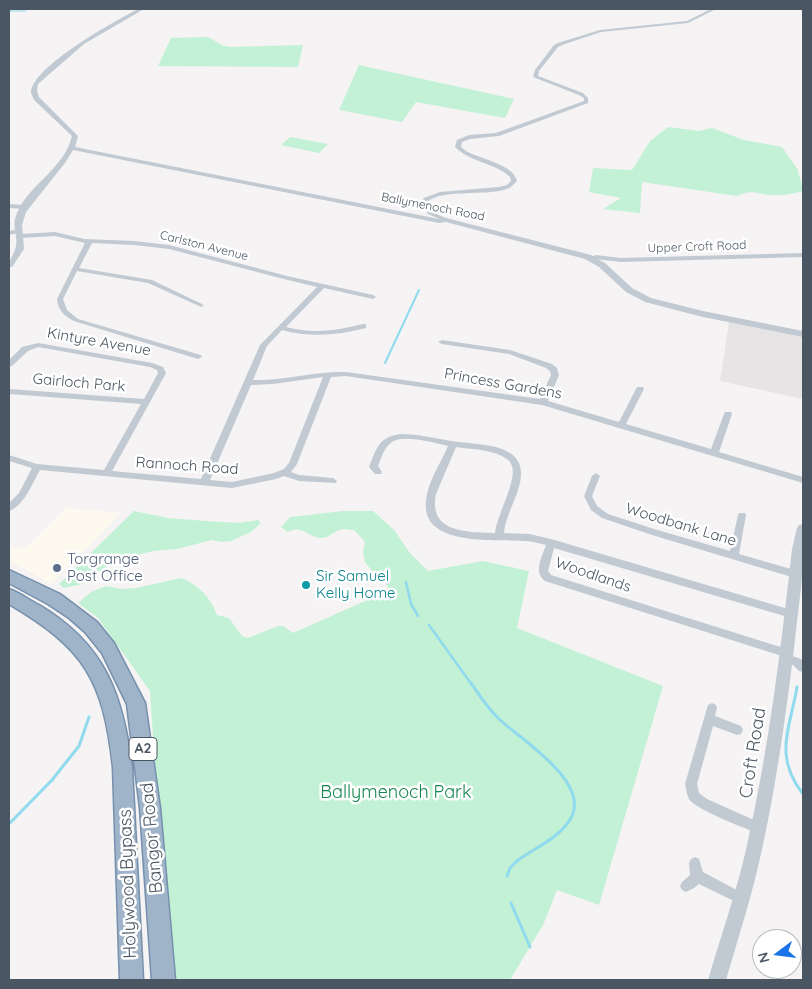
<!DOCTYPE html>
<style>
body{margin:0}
#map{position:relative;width:812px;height:989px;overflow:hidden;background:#f5f3f3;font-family:Quicksand,sans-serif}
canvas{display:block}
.frame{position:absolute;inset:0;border:10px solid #4a5661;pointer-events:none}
.north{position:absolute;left:752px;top:929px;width:50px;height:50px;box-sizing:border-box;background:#fff;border:1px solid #b7bbc0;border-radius:50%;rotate:255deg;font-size:14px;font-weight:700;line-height:20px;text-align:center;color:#4a5661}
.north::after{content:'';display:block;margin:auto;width:18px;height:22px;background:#1a73e8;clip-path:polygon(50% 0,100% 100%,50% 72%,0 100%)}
</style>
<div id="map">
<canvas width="812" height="989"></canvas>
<div class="frame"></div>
<div class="north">N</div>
</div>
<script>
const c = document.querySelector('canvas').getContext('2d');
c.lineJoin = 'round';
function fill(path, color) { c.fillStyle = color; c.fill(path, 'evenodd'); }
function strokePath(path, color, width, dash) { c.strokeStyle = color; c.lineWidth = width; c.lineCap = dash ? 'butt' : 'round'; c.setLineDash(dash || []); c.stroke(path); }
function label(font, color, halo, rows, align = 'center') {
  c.font = font + ' Quicksand,sans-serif'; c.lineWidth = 5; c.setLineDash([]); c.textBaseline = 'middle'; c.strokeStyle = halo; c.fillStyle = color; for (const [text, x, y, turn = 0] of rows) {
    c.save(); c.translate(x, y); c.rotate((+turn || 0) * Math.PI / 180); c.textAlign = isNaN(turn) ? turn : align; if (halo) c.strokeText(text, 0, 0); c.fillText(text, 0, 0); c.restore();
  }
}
const commercial = new Path2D(`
 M66 508 121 513 51 584 9 560V548L27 547Z`);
const education = new Path2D(`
 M729 322 803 336V399L720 381Z`);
const green = new Path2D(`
 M208 37 222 45 229 47 303 45 298 67 158 66 171 38Z
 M359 65 514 99 505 118 416 102 402 122 339 110Z
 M668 127 699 131 712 128 744 140 782 147 798 170 803 191C792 194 783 196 771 195 754 194 754 189 737 196L642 182 640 213 603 209 621 198 589 192 593 168 632 170 650 141Z
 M290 137 328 144 319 153 281 145Z
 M134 511 168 518 206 521 239 523 258 520 261 523 251 532 231 541 221 542 212 540 177 549 153 551 121 559 96 573 82 584 64 588 59 584Z
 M343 511H373L394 530 410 553 428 571 483 561 529 571 517 628 663 686 599 905 557 890 543 925 510 980H175L163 885 150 691 98 618 78 603 91 592 106 586 121 589 136 588 181 578C198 584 211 598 217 615L229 618 242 636 248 638 278 626H283L293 633 390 590 380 575 372 571 365 562 363 552 365 542 354 530C349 530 343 528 339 530 332 533 328 538 321 538 308 537 301 524 288 532L281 527 290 517Z`);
const streamFar3 = new Path2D(`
 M9 11H26`);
const streamFar2 = new Path2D(`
 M385 363 419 290`);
const streamFar1 = new Path2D(`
 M406 582 411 604 418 616
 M429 625 472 685`);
const stream = new Path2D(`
 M471 683C480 696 488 709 499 719 520 739 591 782 571 818 560 838 534 848 517 861L510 868 507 876
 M797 687C790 729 773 756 803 794
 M9 824 52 780 79 746 89 717
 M511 903 530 947`);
const minor = new Path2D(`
 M711 9H716L688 23 601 32 562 45 558 47 539 71 538 76 583 93 588 98V103L499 136 470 139 462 142 461 147 466 151C480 159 513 164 517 181 516 182 512 186 511 187 494 198 436 187 426 204L432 212 448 219V221L446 222 428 214 420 204 424 198 440 192 499 187 507 185 511 181 510 177C494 162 471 163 455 147L457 140 469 135 496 133 584 101V98L579 95 533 77 535 70 554 45 558 43 600 30 687 21Z
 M9 204 25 205 28 207 25 209 9 208Z
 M19 229 22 231 21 232 9 235V231Z
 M55 232 84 239 134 241 169 245 287 276 373 295 376 297 373 299 324 288 286 327C312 334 337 331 363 324H366V328C338 335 311 338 282 330L267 346 253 380C284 381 315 371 346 372L540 399 551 375 550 371 546 368 509 354 442 344 438 342 442 340 510 350 552 364 557 368 559 375 548 401 619 422 637 387H643L644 389 626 424 711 449 724 414 725 412H731L732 414 719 452 803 477V483L542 405 346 376 331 377 297 464 291 472 299 475 333 478 337 481 336 483 299 481 284 476 276 479 232 488 40 470C32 484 24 506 9 511V503L19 493 32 468 9 461V455L37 464 104 470 141 404 9 394V389L144 399 158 373 157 370 150 367 38 347 28 351 12 366H9V360L22 347 38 343 152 363 163 367 166 373 112 471 201 479 260 345 317 287 284 279 169 249 134 245 92 243 79 268 152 280 204 305 201 307 199 306 148 283 77 271 63 299 67 310 78 319 201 355 202 357 198 359 74 321C64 316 58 310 57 299L85 243 55 236 21 238 18 236 21 234ZM323 377 289 463 284 469 274 473 232 482 210 480 251 385 273 384Z
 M803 253V257L621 262 596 259 592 260 589 258 596 255 621 258Z
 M401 434C418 434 434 438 451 441 469 444 500 443 514 456 519 461 521 467 521 474 521 492 506 513 504 533L529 534 551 539 795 611 796 614 795 617 791 618 554 548 548 571 551 575 790 650 791 653 790 655 801 659 803 661V672L799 671 793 665 782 661 781 658 782 656 545 581C533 572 542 557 546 545 538 543 531 541 523 541 494 539 420 547 426 500 428 481 441 463 448 446 435 443 403 434 392 442 384 447 381 459 378 466L382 472 381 474H375L369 467C377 448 378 437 401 434ZM456 447C468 449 482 449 494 453 501 455 510 459 512 466 517 481 497 515 495 533 467 532 428 533 436 494Z
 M596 473 600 476 592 496 597 506 608 514 654 529 730 551 738 515 739 513H745L746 515 739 554 798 571 800 574 798 577 795 578 652 535 602 518 591 510 584 496 592 476Z
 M712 703 716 705 717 708 715 716 741 726 743 730 741 734 737 735 713 726 697 784 699 793 707 799 763 824 765 828 763 832 759 834C745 828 696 810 689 799 687 795 686 789 685 784L707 708 708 705Z
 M695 857 699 859 703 872 746 895 748 899 746 903 742 905 738 903 699 884 694 888 686 892 682 890 680 886 682 882 690 875 689 863 691 859Z`);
const tertiary = new Path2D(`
 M138 9H144L84 44 38 84 37 91 39 97 78 136 75 147 439 219 446 218 591 255 605 263 632 288 651 298 703 311 803 331V337L703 317 645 302 626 292 599 267 585 259 446 222 439 223 73 150 65 163 26 212 22 225 24 249 12 267H9C9 259 14 255 16 246 18 237 13 228 15 219 24 186 64 171 72 136L34 100 31 93C31 67 115 21 138 9Z
 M803 524C806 565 798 608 794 649 785 721 775 795 758 867 749 905 737 942 726 980H708C721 935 737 891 747 845 769 748 781 648 792 549L797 528 799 525Z`);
const trunk = new Path2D(`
 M9 570 60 594 97 622 114 643 145 703 160 808 175 980H152L140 808 127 704 102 653 85 632 69 618 48 604 9 583Z
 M9 589C20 593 29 600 39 605 105 644 123 695 132 767L143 980H120L113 767C103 679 85 649 9 604Z`);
const markers = [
 [57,568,5,"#5c6f8a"],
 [306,585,5,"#0f9aa8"]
];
const farStreetnames = [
 ["Ballymenoch Road",433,207,11],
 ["Carlston Avenue",204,246,14],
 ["Upper Croft Road",697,247,-2]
];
const shields = [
 [143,749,28]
];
const shieldNames = [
 ["A2",143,749]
];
const streetNames = [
 ["Kintyre Avenue",99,342,10],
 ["Gairloch Park",79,383,5],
 ["Princess Gardens",503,384,10],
 ["Rannoch Road",187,466,4],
 ["Woodbank Lane",681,525,17],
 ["Woodlands",593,575,19]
];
const serviceNames = [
 ["Torgrange",67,559],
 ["Post Office",67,576]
];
const cultureNames = [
 ["Sir Samuel",316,576],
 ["Kelly Home",316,593]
];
const nearStreetnames = [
 ["Croft Road",753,753,-81],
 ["Bangor Road",152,838,-95],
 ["Holywood Bypass",128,884,-92]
];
const nearParknames = [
 ["Ballymenoch Park",396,793]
];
fill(commercial, '#fdf9ef');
fill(education, '#e6e4e5');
fill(green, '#c3f1d5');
strokePath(streamFar3, '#90daee', 1);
strokePath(streamFar2, '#90daee', 2);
strokePath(streamFar1, '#90daee', 2.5);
strokePath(stream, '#90daee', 3);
strokePath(trunk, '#7690ad', 3);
fill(minor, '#c1cad2');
fill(tertiary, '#c1cad2');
fill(trunk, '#9fb4c9');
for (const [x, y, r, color] of markers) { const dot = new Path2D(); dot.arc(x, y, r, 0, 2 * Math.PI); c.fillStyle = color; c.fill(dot); strokePath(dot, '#fff', 2); }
label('12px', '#4a5661', '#fff', farStreetnames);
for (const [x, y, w] of shields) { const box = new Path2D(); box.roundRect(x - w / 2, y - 11.5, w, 23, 4); c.fillStyle = '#fff'; c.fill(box); strokePath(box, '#4a5661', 1); }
label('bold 14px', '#4a5661', null, shieldNames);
label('15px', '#4a5661', '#fff', streetNames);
label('15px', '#4e5e75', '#fff', serviceNames, 'left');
label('15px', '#0d838f', '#fff', cultureNames, 'left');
label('18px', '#4a5661', '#fff', nearStreetnames);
label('18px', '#17864f', '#fff', nearParknames);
</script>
